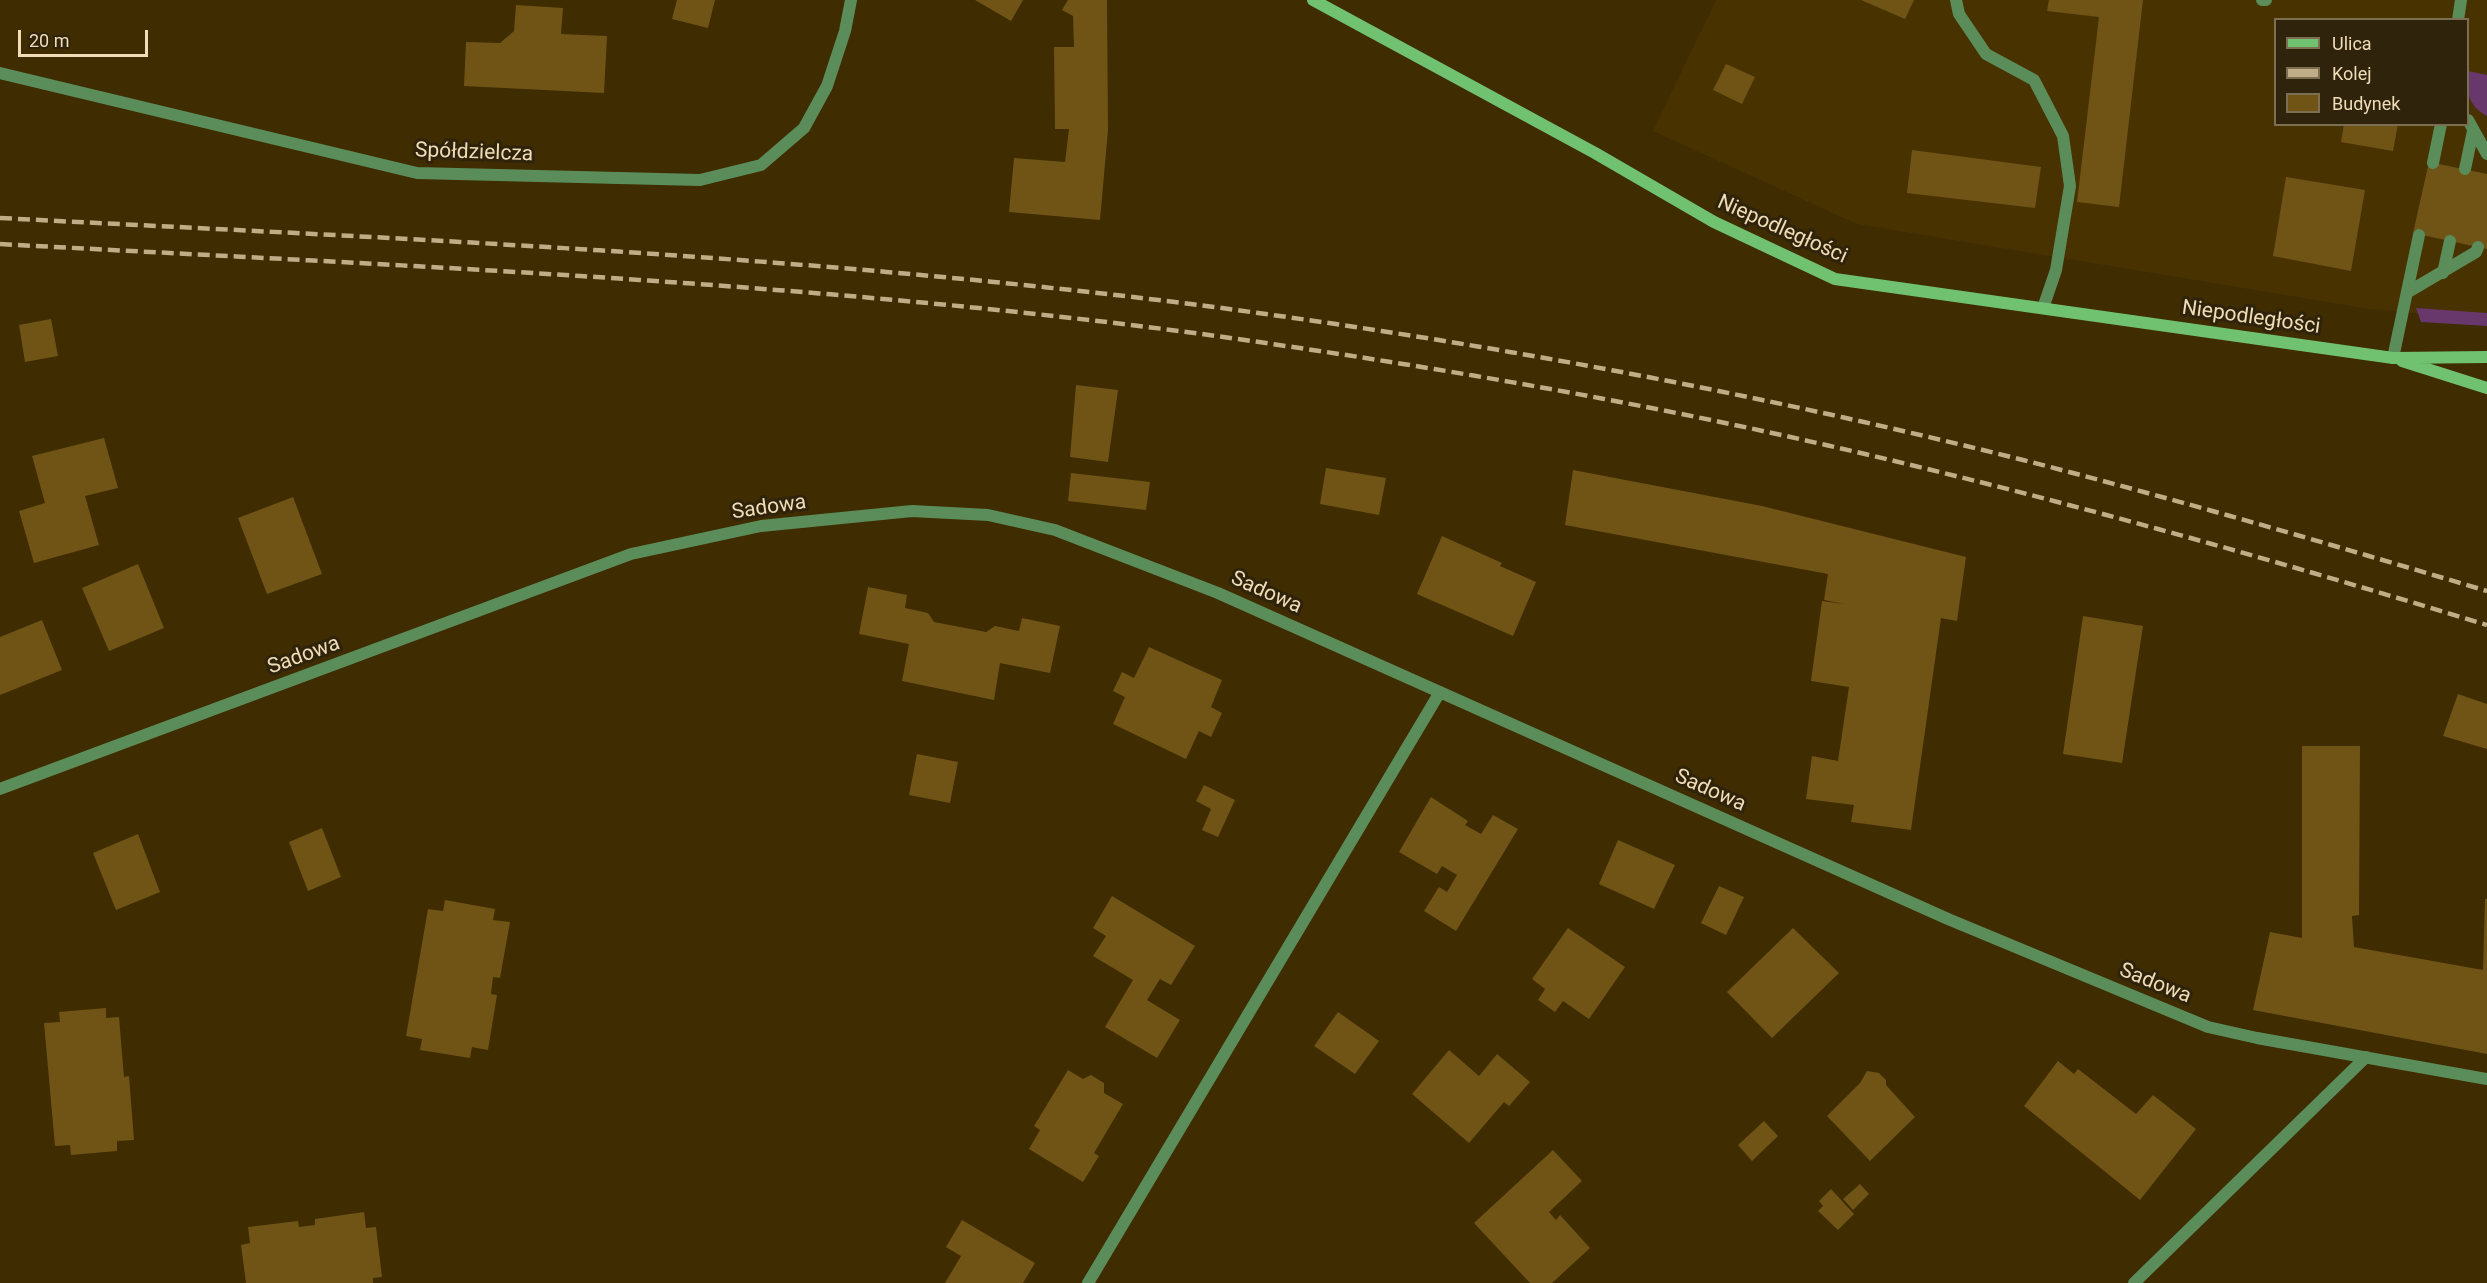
<!DOCTYPE html>
<meta charset="utf-8">
<style>
body{margin:0}
#map{position:relative;width:2487px;height:1283px;overflow:hidden;background:#3f2c00;font-family:Roboto,sans-serif}
canvas{display:block}
.legend{position:absolute;left:2274px;top:18px;width:195px;height:108px;box-sizing:border-box;background:#2f240b;border:2px solid #7c6e50;margin:0;padding:8px 10px;list-style:none;font-size:18px;color:#f0ddb8}
.legend li{display:flex;align-items:center;gap:12px;height:30px}
.legend b{width:30px;border:2px solid #7c6e50}
.scale{position:absolute;left:18px;top:30px;width:130px;height:27px;box-sizing:border-box;border:3px solid #f0ddb8;border-top:0;padding-left:8px;font-size:18px;line-height:21px;white-space:nowrap;color:#f0ddb8;-webkit-text-stroke:4px #2f240b;paint-order:stroke}
</style>
<div id="map">
<canvas width="2487" height="1283"></canvas>
<ul class="legend">
<li><b style="height:8px;background:#70c270"></b>Ulica</li>
<li><b style="height:8px;background:#c0ad87"></b>Kolej</li>
<li><b style="height:16px;background:#6f5415"></b>Budynek</li>
</ul>
<div class="scale">20 m</div>
</div>
<script>
const c = document.querySelector('canvas').getContext('2d');
c.lineJoin = 'round';
function fill(path, color) { c.fillStyle = color; c.fill(path, 'evenodd'); }
function strokePath(path, color, width, dash) { c.strokeStyle = color; c.lineWidth = width; c.lineCap = dash ? 'butt' : 'round'; c.setLineDash(dash || []); c.stroke(path); }
function label(font, color, halo, rows, align = 'center') {
  c.font = font + ' Roboto,sans-serif'; c.lineWidth = 6; c.setLineDash([]); c.textBaseline = 'middle'; c.strokeStyle = halo; c.fillStyle = color; for (const [text, x, y, turn = 0] of rows) {
    c.save(); c.translate(x, y); c.rotate((+turn || 0) * Math.PI / 180); c.textAlign = isNaN(turn) ? turn : align; if (halo) c.strokeText(text, 0, 0); c.fillText(text, 0, 0); c.restore();
  }
}
const built = new Path2D(`
 M1716 0H2487V321L2364 308 1857 224 1653 131ZM2276 20H2468V124H2276Z`);
const green = new Path2D(`
 M2468 71 2487 75V116C2467 105 2467 92 2468 71Z
 M2416 308 2487 313V326L2421 322Z`);
const building = new Path2D(`
 M677 0H715L708 28 672 19Z
 M975 0H1023L1011 21Z
 M1068 0H1107L1108 130 1100 220 1009 212 1014 158 1065 162 1069 129H1055L1054 47H1074L1073 16 1062 10Z
 M1861 0H1914L1905 19Z
 M2049 0H2143L2119 207 2077 202 2099 17 2047 11Z
 M516 5 563 8 561 34 607 36 604 93 464 86 466 42 500 43 514 31Z
 M1726 64 1755 77 1742 104 1713 90Z
 M2344 124H2398L2393 151 2341 142Z
 M1912 150 2041 167 2035 208 1907 193Z
 M2429 162 2487 174V249L2413 233Z
 M2286 177 2365 190 2351 271 2273 256Z
 M51 319 58 356 25 362 19 325Z
 M1076 385 1118 390 1108 462 1070 457Z
 M104 438 118 488 85 496 99 545 34 563 19 511 45 503 32 456Z
 M1326 468 1386 478 1379 515 1320 504Z
 M1573 470 1762 506 1966 557 1957 621 1941 618 1911 830 1851 822 1854 805 1806 799 1812 756 1838 761 1849 687 1811 681 1822 601 1844 604 1824 600 1828 574 1565 525Z
 M1071 473 1150 482 1146 510 1068 501Z
 M293 497 322 574 267 594 238 518Z
 M1442 536 1502 563 1500 566 1536 582 1513 636 1417 594Z
 M138 564 164 628 109 651 82 588Z
 M868 587 907 595 905 608 928 613 934 622 986 632 995 626 1019 631 1022 618 1060 626 1050 673 1000 663 994 700 902 681 909 644 859 634Z
 M2083 616 2143 626 2122 763 2063 754Z
 M42 620 62 670 0 695V637Z
 M1149 647 1222 680 1211 707 1222 713 1211 737 1199 731 1186 759 1113 724 1125 697 1113 691 1122 672 1134 678Z
 M2458 694 2487 704V749L2443 736Z
 M2302 746H2360L2359 915 2352 916 2354 947 2483 970 2485 899H2487V1054L2253 1010 2270 932 2302 938Z
 M917 754 958 762 950 803 909 795Z
 M1204 785 1235 800 1218 837 1202 830 1211 809 1196 801Z
 M1431 797 1468 821 1465 825 1481 834 1493 815 1518 829 1456 931 1424 911 1439 887 1447 892 1457 875 1442 866 1437 874 1399 852Z
 M322 828 341 877 308 891 289 842Z
 M138 834 160 892 116 910 93 853Z
 M1618 840 1675 865 1654 909 1599 884Z
 M1719 886 1744 897 1726 935 1701 923Z
 M1112 896 1195 946 1171 985 1160 979 1147 1000 1180 1020 1157 1058 1105 1027 1133 980 1093 956 1106 936 1093 928Z
 M445 900 495 909 493 920 510 922 500 978 493 977 491 994 497 995 488 1050 472 1047 470 1058 420 1050 422 1039 406 1036 428 909 443 911Z
 M1568 928 1625 967 1589 1019 1563 1001 1555 1012 1538 1000 1545 989 1532 979Z
 M1793 928 1839 973 1772 1038 1727 992Z
 M106 1008V1018L119 1017 124 1077 129 1076 134 1140 117 1141V1151L71 1155 70 1145 55 1146 44 1023 60 1022 59 1012Z
 M1338 1012 1379 1041 1355 1074 1314 1046Z
 M1449 1050 1479 1076 1497 1054 1530 1082 1509 1106 1504 1102 1469 1143 1412 1094Z
 M2058 1061 2074 1074 2078 1069 2136 1114 2153 1095 2196 1129 2140 1200 2024 1106Z
 M1068 1070 1083 1079 1091 1075 1104 1083V1093L1123 1104 1094 1153 1099 1156 1083 1182 1029 1149 1040 1130 1034 1126Z
 M1867 1071 1879 1073 1886 1080V1085L1915 1117 1870 1161 1827 1116 1860 1083Z
 M1764 1121 1778 1136 1752 1161 1738 1145Z
 M1553 1150 1582 1181 1549 1212 1556 1220 1560 1215 1590 1248 1552 1283H1530L1474 1223Z
 M1860 1184 1869 1194 1853 1210 1843 1199Z
 M1831 1189 1854 1214 1838 1230 1818 1211 1823 1206 1819 1201Z
 M364 1212 366 1228 376 1227 382 1277 373 1278V1283H246L241 1245 250 1243 248 1227 298 1221 299 1227 315 1225V1219Z
 M962 1220 1035 1263 1023 1283H945L961 1256 946 1247Z`);
const lane = new Path2D(`
 M1956 0 1959 14 1986 54 2034 80 2063 136 2070 186 2056 270 2043 308
 M2262 0H2266
 M2458 20 2461 0
 M2468 120 2487 154
 M2433 163 2441 124
 M2465 169 2473 131
 M2443 273 2450 241
 M2408 292 2476 252 2478 247
 M2393 358 2419 235
 M2134 1283 2366 1057`);
const street = new Path2D(`
 M0 73 417 173 700 180 761 165 804 128 827 86 845 31 851 0
 M0 789 631 554 761 526 912 511 988 515 1055 530 1218 593 1948 919 2208 1027 2257 1038 2487 1079
 M1088 1283 1440 692`);
const secondary = new Path2D(`
 M1313 0 1595 153 1714 222 1835 279 2393 358 2487 357
 M2402 361 2487 388`);
const rail = new Path2D(`
 M0 218C405 239 811 255 1214 307 1486 343 1757 393 2023 460 2179 500 2333 545 2487 591
 M0 244C401 266 803 281 1202 334 1411 363 1620 398 1826 445 2049 496 2268 558 2487 625`);
const streetNames = [
 ["Spółdzielcza",474,153,2],
 ["Niepodległości",1782,230,24],
 ["Niepodległości",2251,318,8],
 ["Sadowa",769,508,-8],
 ["Sadowa",1266,593,24],
 ["Sadowa",304,656,-20],
 ["Sadowa",1710,791,24],
 ["Sadowa",2155,984,22]
];
fill(built, '#483300');
fill(green, '#68376c');
fill(building, '#6f5415');
strokePath(lane, '#5b8d5a', 12);
strokePath(street, '#5b8d5a', 12);
strokePath(secondary, '#70c270', 12);
strokePath(rail, '#c0ad87', 4.5, [12, 6]);
label('21px', '#f0ddb8', '#2f240b', streetNames);
</script>
